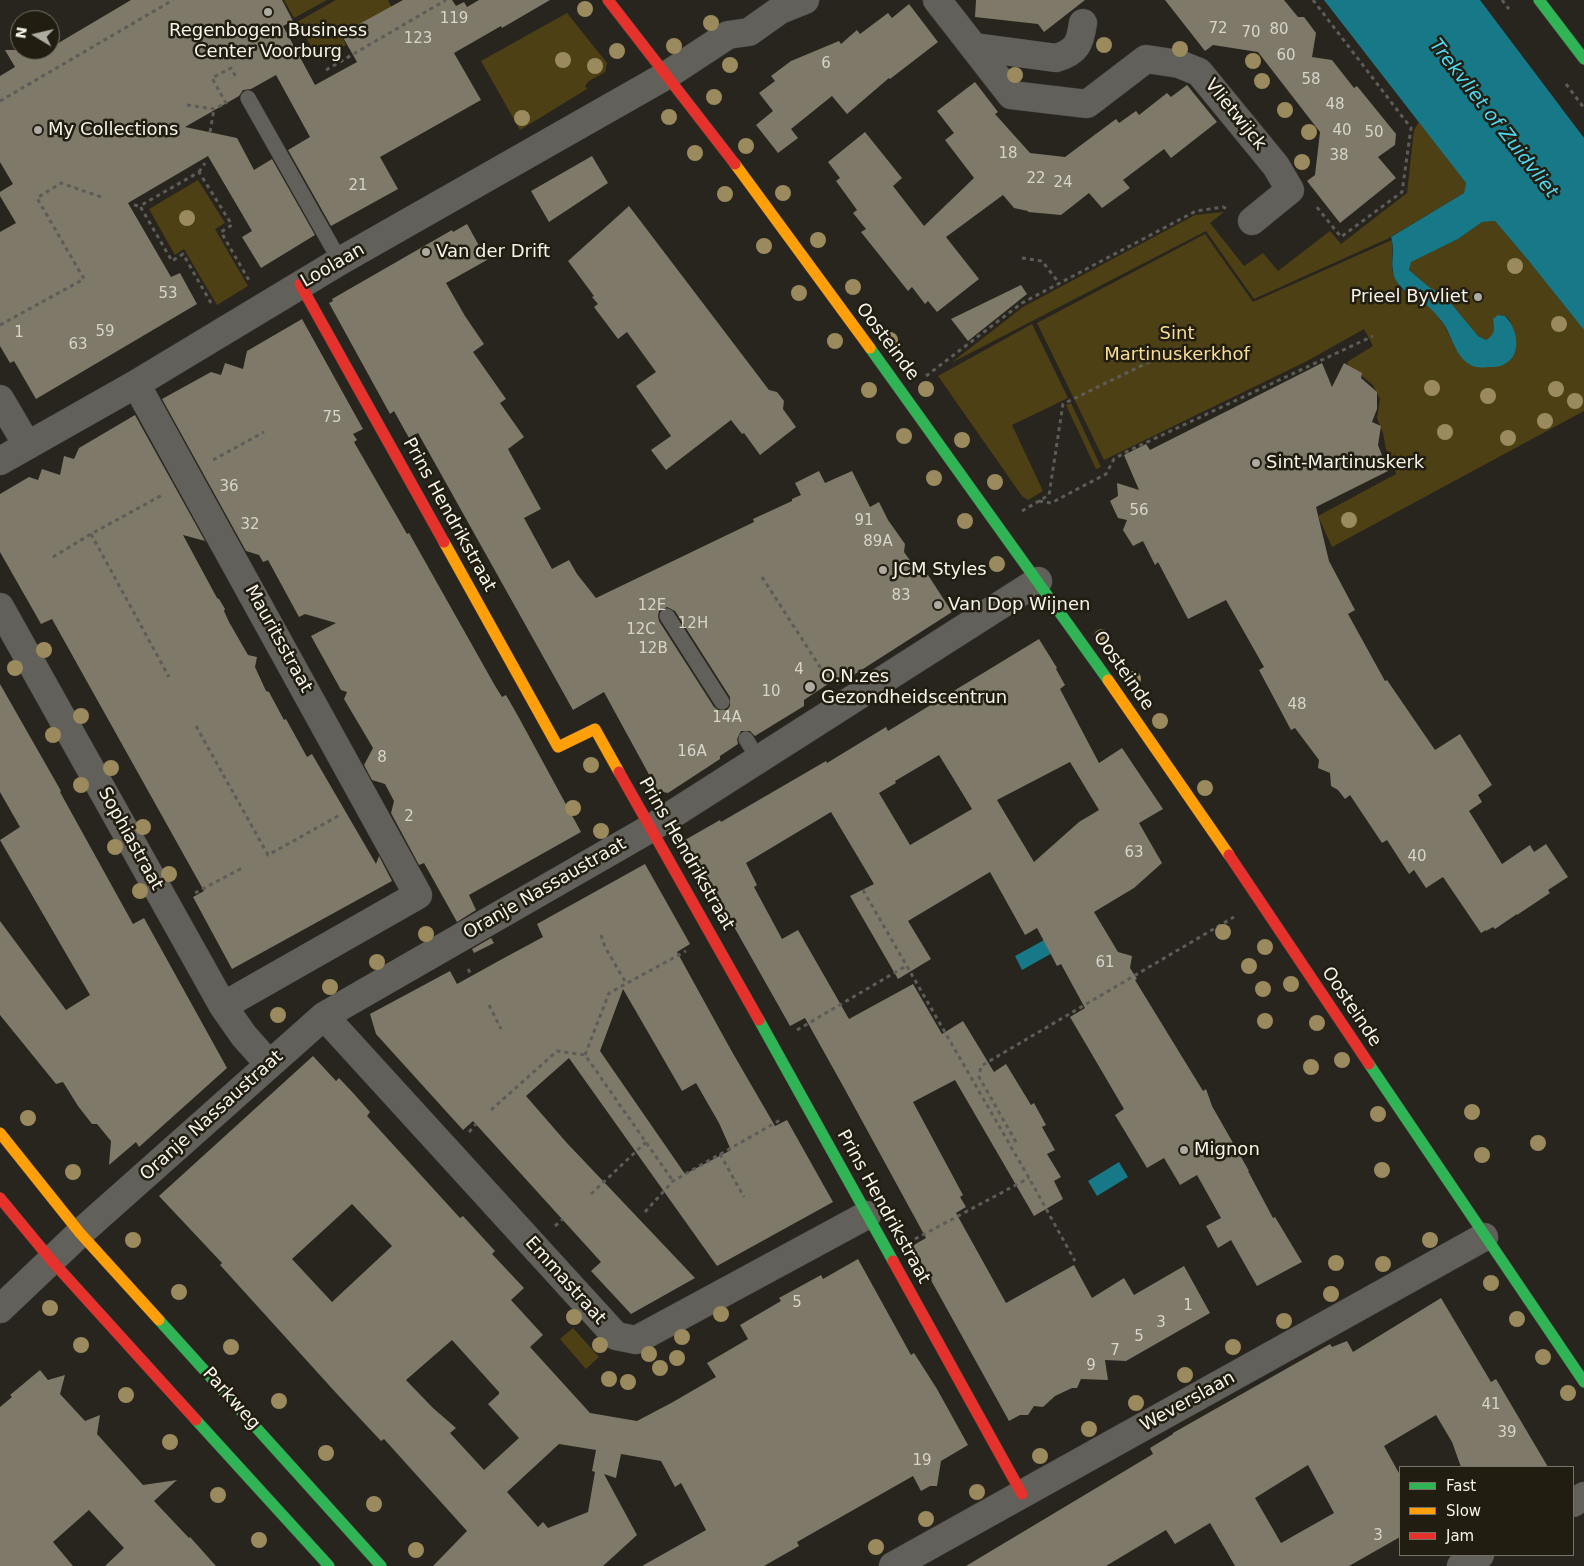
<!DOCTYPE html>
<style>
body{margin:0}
#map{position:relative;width:1584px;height:1566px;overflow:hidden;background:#27251e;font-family:"DejaVu Sans",sans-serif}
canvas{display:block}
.legend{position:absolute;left:1399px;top:1466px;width:175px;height:90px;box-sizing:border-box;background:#211d11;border:1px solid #767368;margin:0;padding:6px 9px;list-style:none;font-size:15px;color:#f6f3eb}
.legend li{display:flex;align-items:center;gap:10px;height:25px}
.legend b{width:25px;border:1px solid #767368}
.north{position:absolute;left:10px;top:10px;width:50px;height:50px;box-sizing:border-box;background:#211d11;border:1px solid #767368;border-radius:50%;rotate:279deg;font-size:14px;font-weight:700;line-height:20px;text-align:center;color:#f6f3eb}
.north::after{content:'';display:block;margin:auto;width:18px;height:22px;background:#aeaba3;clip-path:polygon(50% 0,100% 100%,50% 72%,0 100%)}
</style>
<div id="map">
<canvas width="1584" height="1566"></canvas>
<ul class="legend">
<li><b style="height:6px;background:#30b455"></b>Fast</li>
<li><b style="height:6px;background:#ff9f0a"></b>Slow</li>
<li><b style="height:6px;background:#e5322d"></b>Jam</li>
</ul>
<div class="north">N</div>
</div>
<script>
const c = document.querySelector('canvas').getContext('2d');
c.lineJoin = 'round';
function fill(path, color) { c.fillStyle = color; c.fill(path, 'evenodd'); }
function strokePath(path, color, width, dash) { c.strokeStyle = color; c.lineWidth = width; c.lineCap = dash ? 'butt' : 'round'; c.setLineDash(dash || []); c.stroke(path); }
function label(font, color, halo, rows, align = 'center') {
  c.font = font + ' "DejaVu Sans",sans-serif'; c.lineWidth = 5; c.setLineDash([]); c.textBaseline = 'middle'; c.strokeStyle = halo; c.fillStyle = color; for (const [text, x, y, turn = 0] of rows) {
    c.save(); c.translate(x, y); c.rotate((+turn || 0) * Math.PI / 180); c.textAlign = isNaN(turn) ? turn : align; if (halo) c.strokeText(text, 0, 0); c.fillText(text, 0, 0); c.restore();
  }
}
const green = new Path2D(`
 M284 0H327L294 18Z
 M336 0H388L392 8 361 36 354 24 340 32 346 45 319 60 297 22Z
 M567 13 607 63 605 72 589 81 585 86 587 89 520 130 481 61Z
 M1419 122 1466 183 1464 193 1387 239 1254 299 1206 231 951 363 1023 307 1195 215 1224 212 1210 223 1244 266 1263 253 1278 271 1330 231 1341 244 1407 193 1414 130Z
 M198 180 225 223 215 229 248 286 217 305 184 249 175 255 149 209Z
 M1495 221 1528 260 1584 330V411L1332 547 1318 516 1396 474 1386 449 1383 433 1377 418 1380 399 1373 385 1361 375 1352 374 1347 362 1373 346 1364 329 1307 361 1104 460 1037 323 1205 234 1253 302 1392 240V271L1400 288 1430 307 1444 325 1456 349 1469 364 1510 321 1506 316 1498 315 1492 337 1486 340 1478 336 1444 296 1429 287 1409 270 1410 262 1458 239 1482 222Z
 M1032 324 1068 398 1012 425 1043 491 1028 500 1022 496 938 376Z
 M1071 403 1101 467 1096 469 1066 405Z
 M573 1328 599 1357 586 1369 560 1339Z`);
const water = new Path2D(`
 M1324 0H1480L1584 138V330L1528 260 1495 221 1482 222 1458 239 1411 262 1409 270 1429 287 1444 295 1478 336 1486 340C1495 335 1495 329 1493 319L1498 315 1505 316C1518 329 1523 356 1503 365 1498 367 1493 367 1488 367 1481 368 1475 368 1469 364 1456 356 1452 338 1445 326 1441 320 1435 313 1430 308 1421 299 1402 292 1397 282 1388 268 1396 252 1391 237L1464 193 1466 183Z
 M1046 939 1054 952 1022 970 1015 956Z
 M1119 1162 1128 1177 1097 1196 1088 1181Z`);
const building = new Path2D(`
 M131 0H282L293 21 283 26 315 85 357 62 341 34 403 0H452L456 6 464 2 467 7 479 0H550L502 28 501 26 454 53 481 100 380 157 398 189 331 226 288 150 310 137 276 75 251 89 243 90 239 96 185 127 237 138 254 170 272 159 315 235 261 268 242 237 252 231 208 156 128 203 171 277 180 273 197 304 36 399 14 361 10 363 0 346V232L16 223 0 196V192L13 184 0 162V76L15 67 5 50H50V48Z
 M976 0H1085L1044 32 1038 24 975 17Z
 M1165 0H1284L1298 17H1304L1316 33 1312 57 1332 60 1354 88 1357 86 1396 134 1395 145 1378 157 1396 178 1340 223 1307 181 1315 175 1320 132 1258 52 1213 45 1205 51Z
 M909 4 938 42 890 79 889 78 847 114 832 96 791 129 798 138 778 153 756 125 773 111 759 93 775 81 771 76 791 61 839 41 841 44 857 30 860 34 888 13 892 18Z
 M975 82 998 112 995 114 1030 153 1065 157 1116 119 1119 123 1136 111 1139 115 1167 93 1171 97 1187 85 1217 122 1171 158 1164 149 1123 180 1130 188 1102 208 1089 193 1061 215 1028 212V211L1014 208 1003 195 946 237 979 279 937 312 928 301 925 304 912 287 908 291 861 232 866 229 853 213 857 210 836 181 840 178 828 162 865 132 902 178 893 186 924 226 974 178 945 140 954 133 937 111Z
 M592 156 608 183 549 222 531 191Z
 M629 206 769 390 777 392 784 401 783 409 796 427 760 455 744 433 742 434 731 420 666 470 651 450 671 436 636 386 656 372 627 332 618 339 594 307 598 304 592 297 594 296 568 261Z
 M467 224 487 260 446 283 465 316 484 344 473 352 506 399 500 403 524 437 508 449 541 509 524 518 552 569 569 560 577 574 596 598 754 522 753 519 792 501V499L801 495 795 483 819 471 825 483 852 471 870 507 879 502 888 520 905 544 904 552 921 576 928 575 952 612 838 685 834 680 804 700V706L755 736 750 731H741L737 739 738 744 720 756V759L668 793 658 791 604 692 573 710 418 433 409 438 394 411 390 414 329 303 333 301 332 299 452 230 453 232ZM667 607 675 611 730 697V706L727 710H718L714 707 659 621 658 616 659 611Z
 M1021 285 1027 294 968 341 951 319Z
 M302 319 363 429 353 434 357 440 354 442 407 534 409 533 494 684 502 697 506 695 518 716 581 832 469 895 476 910 457 922 424 863 419 865 391 813 394 801 385 784 372 780 364 765 373 748 344 699 347 692 341 690 311 636 336 623 305 614 299 617 268 560 263 562 259 555 246 551 162 399 211 372 221 375 225 363 243 369 247 351Z
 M1322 363 1332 387 1344 363 1362 373 1361 378 1377 392V409L1372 422 1381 426 1378 445 1388 471 1316 507 1329 561 1355 610 1348 614 1385 681 1387 680 1435 750 1460 734 1492 785 1478 795 1482 802 1469 811 1502 864 1530 845 1534 852 1546 844 1568 877 1548 890 1550 893 1517 915V914L1495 929 1493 927 1486 931V930L1481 933 1443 877 1426 888 1414 870 1409 874 1387 840 1382 843 1350 795 1345 799 1338 790 1331 786 1330 773 1318 768 1319 760 1295 728 1291 730 1259 670 1264 667 1226 600 1188 619 1158 562 1155 565 1143 541 1133 546 1123 530 1127 520 1118 518 1110 501 1118 496 1117 483 1139 490 1124 455 1146 444 1150 450Z
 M135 415 205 541 183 535 217 598 219 599 225 609 224 611 229 622 248 655 257 657 255 667 266 691 269 692 284 720 286 719 307 757 312 754 376 864 379 856 392 881 232 969 193 897 204 891 52 619 41 624 0 552V494L29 477 38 480 42 469 60 475 64 456 74 459 79 448Z
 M1039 639 1057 668 1056 669 1065 685 1060 689 1099 763 1122 748 1163 809 1139 823 1162 863 1134 888 1094 912 1118 952 1132 956 1130 968 1137 979 1135 980 1203 1091 1206 1089 1212 1106 1249 1171H1248L1273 1218 1275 1217 1302 1262 1257 1286 1231 1240 1218 1248 1206 1226 1221 1218 1197 1175 1180 1185 1164 1158 1147 1168 1115 1115 1124 1109 1070 1017 1085 1008 1061 964 1057 966 1037 928 1025 935 990 872 908 921 931 959 898 979 850 896 874 884 831 812 746 863 757 885 754 887 782 939 798 930 849 1019 913 984 942 1034 963 1021 994 1072 1006 1064 1031 1105 1034 1103 1046 1125 1042 1127 1055 1150 1047 1154 1061 1177 1054 1181 1063 1199 1034 1216 955 1080 913 1102 963 1195 960 1197 966 1207 956 1213 1006 1303 1074 1265 1092 1298 1124 1278 1134 1295 1184 1266 1210 1313 1126 1361 1105 1360 1108 1380 1081 1379 1077 1388H1072L1055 1396 1043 1407 1034 1406 1028 1415H1020L1009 1421 912 1246 926 1238 843 1086 805 1018 790 1026 685 840 720 820 721 822 826 761 827 763 886 727 888 731ZM939 755 972 809 910 845 879 793 896 783 895 781ZM1070 762 1099 810 1079 822 1034 862 997 800Z
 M0 684 61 791 60 792 133 924 144 918 227 1068 139 1147 136 1142 109 1165 111 1141 97 1124H92L78 1106 63 1082 56 1084 0 1015V921L66 1010 90 995 0 840 20 827 0 792Z
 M645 864 690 944 677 952 731 1050 775 1126 787 1120 833 1202 717 1266 569 1058 526 1096 566 1142 695 1278 631 1314 591 1271 601 1262 473 1121 463 1130 376 1034 370 1014 450 971 457 984 504 958 543 937 537 924ZM623 989 682 1091 696 1083 719 1123 731 1150 685 1174 600 1051Z
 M491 938 494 943 474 953 472 949Z
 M313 1056 336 1081 339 1078 355 1095 370 1112 367 1116 460 1218 463 1216 495 1251 492 1254 524 1288 511 1300 543 1335 530 1347 590 1413 637 1421 673 1402 716 1377 707 1363 748 1339 740 1325 781 1301 779 1298 821 1275 823 1279 858 1259 911 1355 914 1353 937 1389 968 1445 941 1461 937 1486H930L921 1491 913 1476 797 1542 799 1546 764 1566H642L706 1530 681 1483 675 1487 661 1461 621 1454 616 1478 604 1474 637 1535 603 1566H433L467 1531 384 1439 381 1441 337 1394 220 1265 222 1263 159 1196ZM352 1204 392 1246 332 1302 292 1259ZM452 1340 499 1392V1394L488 1404 519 1438 484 1470 450 1433 456 1428 433 1408 406 1380ZM559 1444 596 1450 592 1471 595 1472 588 1512 548 1528 543 1522 538 1527 507 1492Z
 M1441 1298 1491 1382 1496 1379 1548 1467H1461L1452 1442 1436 1415 1384 1446 1400 1475V1537L1349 1566H1235L1210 1523 1175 1544 1166 1530 1106 1566H966L1153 1454 1150 1448 1173 1434V1433L1330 1344 1332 1347 1347 1341 1353 1352ZM1308 1465 1334 1513 1281 1543 1255 1498Z
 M40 1370 48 1380 65 1375 60 1394 85 1421 100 1415 97 1434 143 1485 177 1480 154 1501 189 1538 190 1537 216 1566H105L124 1548 89 1510 53 1542 73 1566H0V1407L12 1397 10 1395Z`);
const path = new Path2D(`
 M1313 0 1411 128 1402 192 1341 237 1316 206
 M1502 0 1509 9
 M326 70 446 0
 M1566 84 1584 108
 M0 101 173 0
 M187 105 214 109 226 103 212 78 231 68 237 79
 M210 132 214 109
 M199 172 205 163
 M134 205 140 206
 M1022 258 1042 261 1059 283
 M211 303 183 254 172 261 140 206 199 172 232 225 221 232 250 282
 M0 325 84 279 37 198 61 183 104 198
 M926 376 1022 303 1196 211 1223 207 1227 209
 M213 460 264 432
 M1039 501 1051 503 1106 474 1114 459 1126 452 1373 336
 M1022 511 1049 495 1063 404 1188 343
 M91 534 169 677
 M53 557 91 534 164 494
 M762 577 829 681
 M196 726 268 855 340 815
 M863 890 1029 1178 1075 1261
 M195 893 242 868
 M601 935 605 947 626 983
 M468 969 472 976
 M489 1005 501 1029
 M797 1030 906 966
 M585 1055 609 993 686 951
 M491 1110 557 1051 585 1055 673 1181
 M469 1132 476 1124
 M1016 1142 979 1077 981 1066 1234 917
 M720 1154 744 1197
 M591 1194 646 1142
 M645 1212 673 1181 782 1119
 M555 1226 563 1219
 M915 1239 1029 1178`);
const lane = new Path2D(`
 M248 98 340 261
 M667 616 722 702
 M746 739 758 759`);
const street = new Path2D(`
 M937 0 1011 95 1087 104 1146 59 1179 64 1199 72 1276 166 1290 190 1252 221
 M974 47 1056 58C1077 52 1080 43 1083 23
 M136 384 418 895 223 1006
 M0 399 27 445
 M0 461 136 384 340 261 667 75 728 35 749 32 780 10 805 0
 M0 607 223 1006 244 1036 269 1064
 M324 1016 616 1336 636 1340 867 1215
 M0 1309 80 1233 324 1016 651 828 1038 581
 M1573 1503 1584 1496
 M893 1566 1484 1237
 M1461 1566 1480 1555`);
const fast = new Path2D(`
 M1539 0 1584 59
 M870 348 1108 680
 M759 1020 893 1261
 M1369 1064 1584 1382
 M159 1320 381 1566
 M196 1420 329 1566`);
const slow = new Path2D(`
 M735 164 870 348
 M444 542 558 747 595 729 619 772
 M1108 680 1229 855
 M0 1133 80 1233 159 1320`);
const jam = new Path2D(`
 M608 0 735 164
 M300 284 444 542
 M619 772 759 1020
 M1229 855 1369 1064
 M0 1198 52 1261 196 1420
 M893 1261 1022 1494`);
const trees = [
 [585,9],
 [711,23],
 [1104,45],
 [674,46],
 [1180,49],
 [617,51],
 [563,60],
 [1253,61],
 [730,65],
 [595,66],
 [1015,75],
 [1262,81],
 [714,97],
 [1285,110],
 [669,117],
 [522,118],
 [1309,132],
 [746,146],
 [695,153],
 [1302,162],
 [783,193],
 [725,194],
 [187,218],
 [818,240],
 [764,246],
 [1515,266],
 [853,287],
 [799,293],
 [1559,324],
 [890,340],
 [835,341],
 [1432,388],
 [926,389],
 [1556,389],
 [869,390],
 [1488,396],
 [1575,401],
 [1545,421],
 [1445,432],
 [904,436],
 [1508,438],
 [962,440],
 [934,478],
 [995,482],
 [1349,520],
 [965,521],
 [997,564],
 [1102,637],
 [44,650],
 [15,668],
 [1133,679],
 [81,716],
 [1160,721],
 [53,735],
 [591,765],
 [111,768],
 [81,785],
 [1205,788],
 [573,808],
 [143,827],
 [601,831],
 [115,847],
 [169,874],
 [140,891],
 [1223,932],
 [426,934],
 [1265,947],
 [377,962],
 [1249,966],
 [1291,984],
 [330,987],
 [1263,989],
 [278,1015],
 [1265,1021],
 [1317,1023],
 [1342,1060],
 [1311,1067],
 [1472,1112],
 [1378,1114],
 [28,1118],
 [1538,1143],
 [1482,1155],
 [1382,1170],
 [73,1172],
 [133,1240],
 [1430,1240],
 [1336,1263],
 [1383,1264],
 [1491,1283],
 [179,1292],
 [1331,1294],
 [50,1308],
 [721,1314],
 [574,1317],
 [1517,1319],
 [1284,1321],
 [682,1337],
 [81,1345],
 [600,1345],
 [231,1347],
 [1233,1347],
 [649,1354],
 [1543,1357],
 [677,1358],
 [660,1368],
 [1185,1375],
 [609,1379],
 [628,1382],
 [1568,1393],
 [126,1395],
 [279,1401],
 [1136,1403],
 [1089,1429],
 [170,1442],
 [326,1453],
 [1040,1456],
 [977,1492],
 [218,1495],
 [374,1504],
 [926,1519],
 [259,1540],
 [876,1547],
 [416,1550]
];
const markers = [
 [268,12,5,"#aeaba3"],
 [38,130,5,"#aeaba3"],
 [426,252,5,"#aeaba3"],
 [1478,297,5,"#aeaba3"],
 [1256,463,5,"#aeaba3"],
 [883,570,5,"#aeaba3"],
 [938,605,5,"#aeaba3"],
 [810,687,6,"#aeaba3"],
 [1184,1150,5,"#aeaba3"]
];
const numberNames = [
 ["119",454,19],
 ["72",1218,29],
 ["80",1279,30],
 ["70",1251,33],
 ["123",418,39],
 ["60",1286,56],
 ["6",826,64],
 ["58",1311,80],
 ["48",1335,105],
 ["40",1342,131],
 ["50",1374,133],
 ["18",1008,154],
 ["38",1339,156],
 ["22",1036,179],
 ["24",1063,183],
 ["21",358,186],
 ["53",168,294],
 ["59",105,332],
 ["1",19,333],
 ["63",78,345],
 ["75",332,418],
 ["36",229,487],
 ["56",1139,511],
 ["91",864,521],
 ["32",250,525],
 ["89A",878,542],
 ["83",901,596],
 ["12E",652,606],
 ["12H",693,624],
 ["12C",641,630],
 ["12B",653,649],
 ["4",799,670],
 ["10",771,692],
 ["48",1297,705],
 ["14A",727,718],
 ["16A",692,752],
 ["8",382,758],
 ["2",409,817],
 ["63",1134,853],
 ["40",1417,857],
 ["61",1105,963],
 ["5",797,1303],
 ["1",1188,1306],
 ["3",1161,1323],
 ["5",1139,1337],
 ["7",1115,1351],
 ["9",1091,1366],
 ["41",1491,1405],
 ["39",1507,1433],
 ["19",922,1461],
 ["3",1378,1536]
];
const poiNames = [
 ["Regenbogen Business",268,31,"center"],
 ["Center Voorburg",268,52,"center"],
 ["My Collections",48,130],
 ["Van der Drift",436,252],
 ["Prieel Byvliet",1468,297,"right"],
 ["Sint-Martinuskerk",1266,463],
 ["JCM Styles",893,570],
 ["Van Dop Wijnen",948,605],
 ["O.N.zes",821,677],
 ["Gezondheidscentrun",821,698],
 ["Mignon",1194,1150]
];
const streetNames = [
 ["Vlietwijck",1235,115,51],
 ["Loolaan",333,266,-30],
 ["Oosteinde",887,342,53],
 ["Prins Hendrikstraat",449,515,61],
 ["Mauritsstraat",278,639,61],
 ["Oosteinde",1123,671,55],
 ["Sophiastraat",130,839,61],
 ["Prins Hendrikstraat",686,854,60],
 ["Oranje Nassaustraat",545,889,-30],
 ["Oosteinde",1351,1007,56],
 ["Oranje Nassaustraat",212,1116,-42],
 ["Prins Hendrikstraat",883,1207,61],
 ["Emmastraat",565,1281,48],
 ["Parkweg",231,1399,48],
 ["Weverslaan",1188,1402,-29]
];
const parkNames = [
 ["Sint",1177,334],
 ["Martinuskerkhof",1177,355]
];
const waterNames = [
 ["Trekvliet of Zuidvliet",1493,119,52]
];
fill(green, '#4e4015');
fill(water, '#177987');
fill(building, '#7f7969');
strokePath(lane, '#413f3a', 16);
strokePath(street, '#413f3a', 29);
strokePath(fast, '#413f3a', 12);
strokePath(slow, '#413f3a', 12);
strokePath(jam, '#413f3a', 12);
strokePath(path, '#5e5c58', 3, [4, 4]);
strokePath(lane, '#62605a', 15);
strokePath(street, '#62605a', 28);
strokePath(fast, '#30b455', 11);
strokePath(slow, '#ff9f0a', 11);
strokePath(jam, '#e5322d', 11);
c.fillStyle = '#9a8a5e';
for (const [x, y] of trees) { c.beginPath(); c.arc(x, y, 8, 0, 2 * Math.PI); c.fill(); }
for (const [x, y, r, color] of markers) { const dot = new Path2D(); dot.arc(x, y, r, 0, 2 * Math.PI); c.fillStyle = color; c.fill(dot); strokePath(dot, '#211d11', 2); }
label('15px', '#d8d4ca', null, numberNames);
label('18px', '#f6f3eb', '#211d11', poiNames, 'left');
label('18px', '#f6f3eb', '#211d11', streetNames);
label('18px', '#f9dd93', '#211d11', parkNames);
label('italic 19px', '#4ed9f2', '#211d11', waterNames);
</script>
